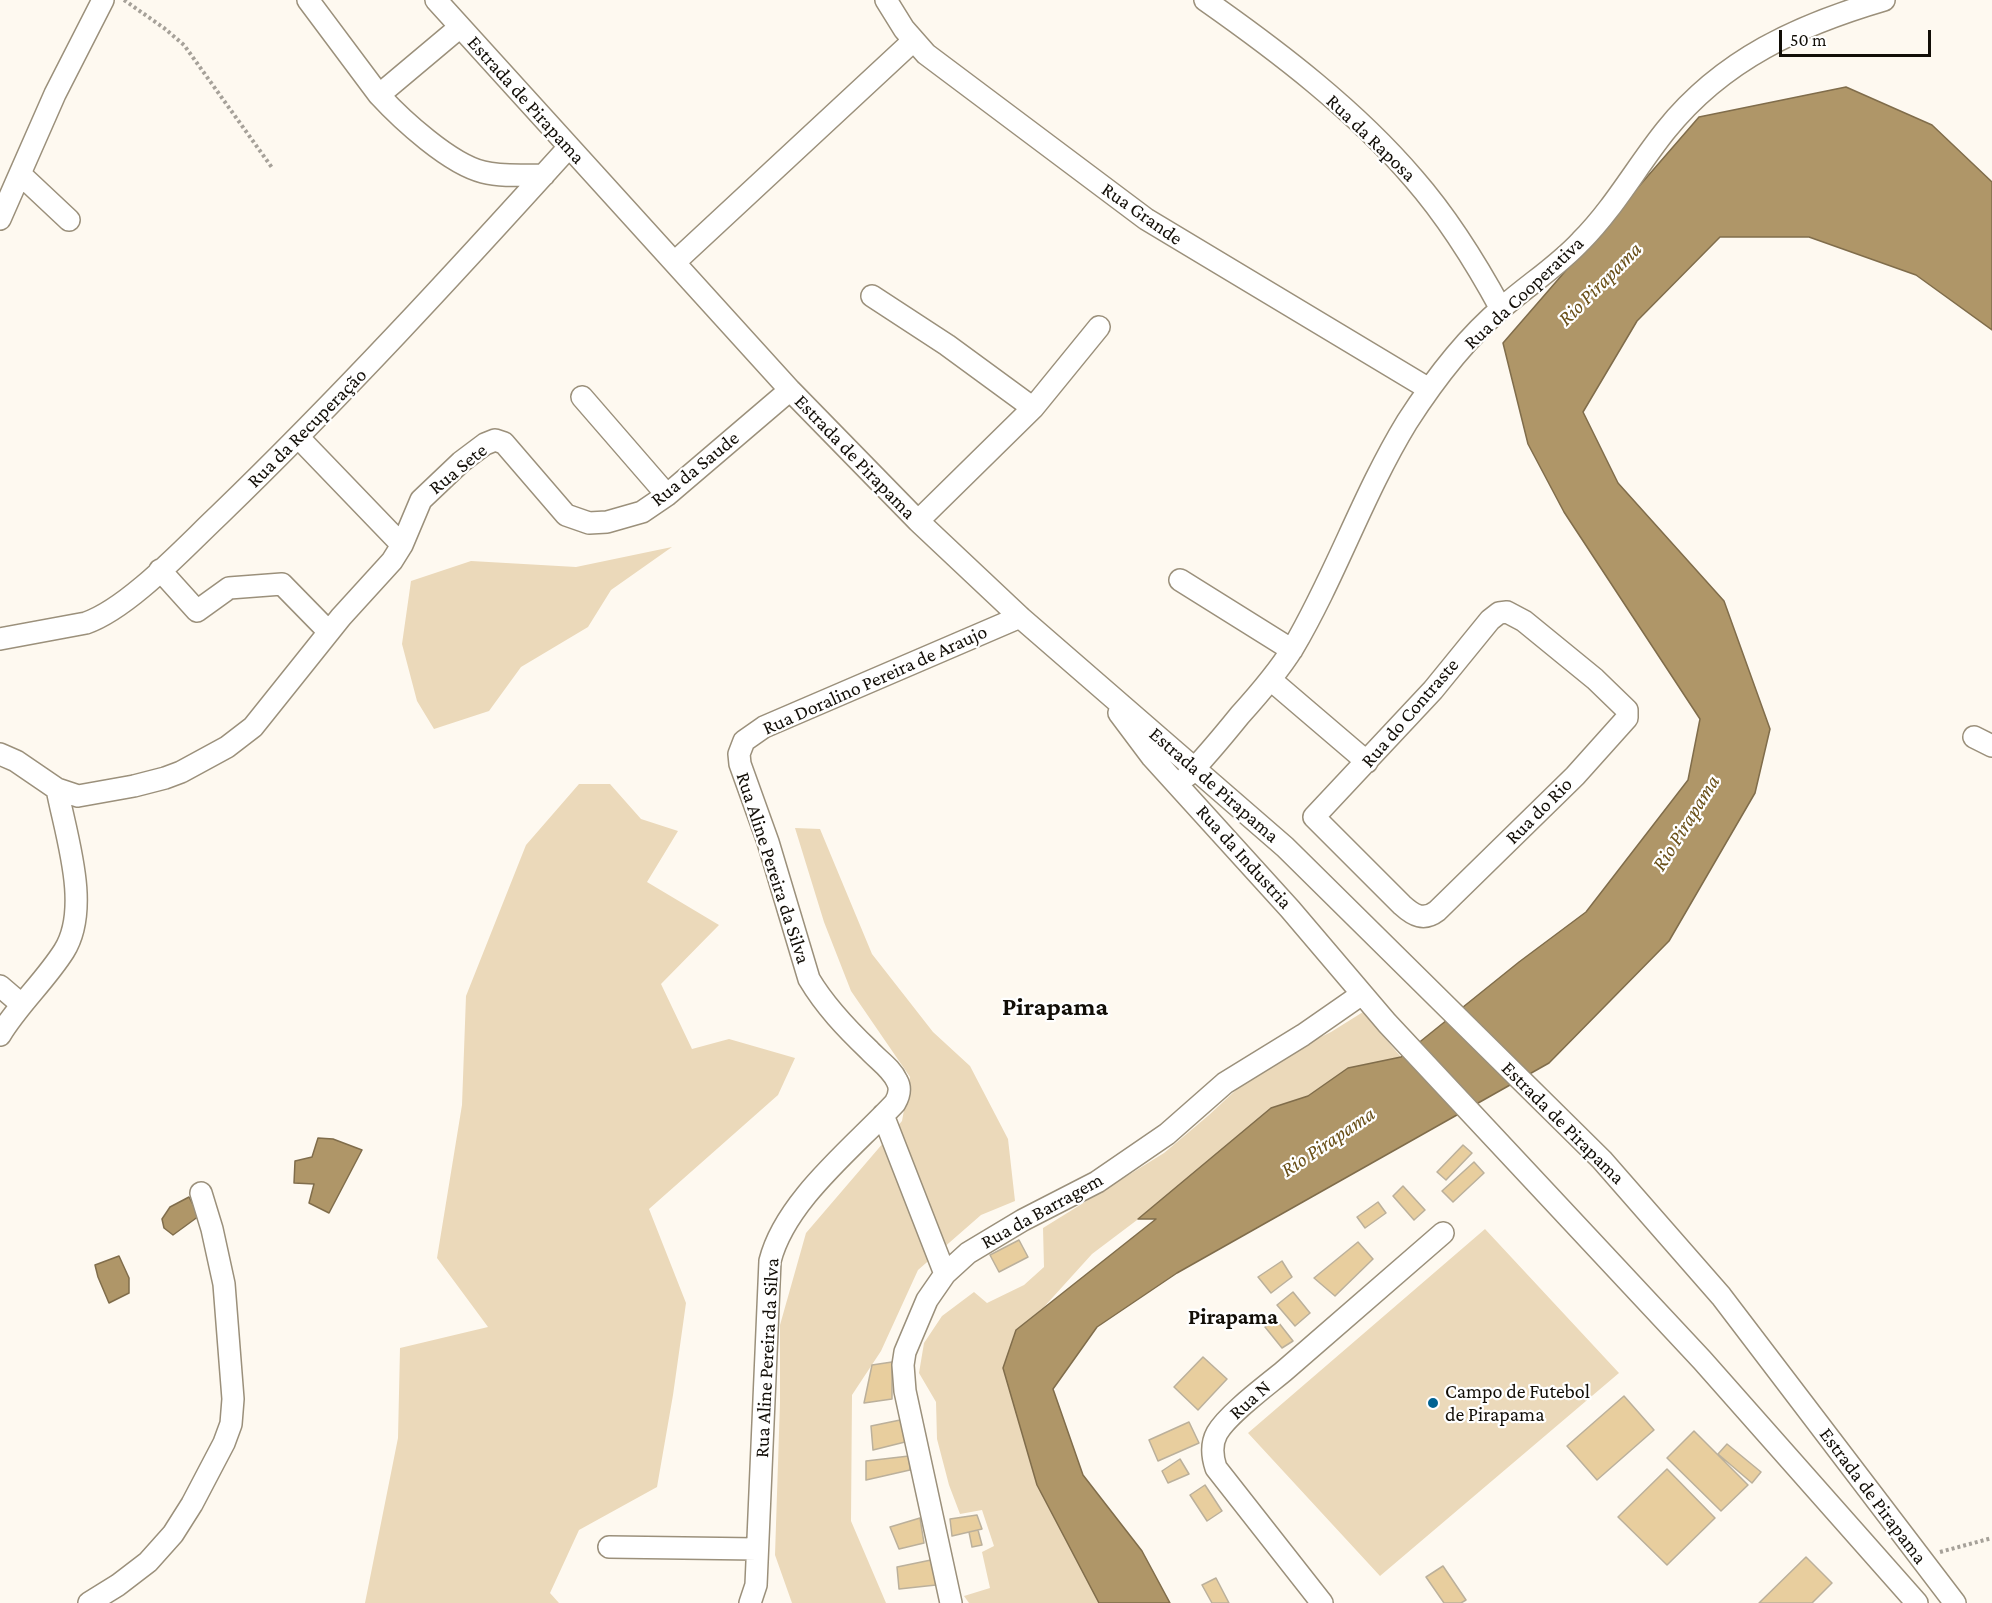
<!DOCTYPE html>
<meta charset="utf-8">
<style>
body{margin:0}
#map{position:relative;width:1992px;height:1603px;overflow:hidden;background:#fef9f0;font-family:"Crimson Pro",serif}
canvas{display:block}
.scale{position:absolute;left:1779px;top:30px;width:152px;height:27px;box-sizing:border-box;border:3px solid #120e07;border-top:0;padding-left:8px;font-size:18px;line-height:21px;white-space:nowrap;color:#120e07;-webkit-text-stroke:4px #fff;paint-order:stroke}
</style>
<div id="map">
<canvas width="1992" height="1603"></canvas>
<div class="scale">50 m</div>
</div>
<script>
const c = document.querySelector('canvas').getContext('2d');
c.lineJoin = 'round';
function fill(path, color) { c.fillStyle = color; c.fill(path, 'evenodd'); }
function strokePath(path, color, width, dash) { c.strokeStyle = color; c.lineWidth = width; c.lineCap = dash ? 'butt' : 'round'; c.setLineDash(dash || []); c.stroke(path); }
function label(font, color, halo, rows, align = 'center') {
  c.font = font + ' "Crimson Pro",serif'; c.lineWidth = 4.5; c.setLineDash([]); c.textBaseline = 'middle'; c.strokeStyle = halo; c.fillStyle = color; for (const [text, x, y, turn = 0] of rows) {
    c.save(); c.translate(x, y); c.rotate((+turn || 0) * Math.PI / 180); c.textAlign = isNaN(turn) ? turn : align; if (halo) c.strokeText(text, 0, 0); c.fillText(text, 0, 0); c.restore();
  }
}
const green = new Path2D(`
 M672 547 611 590 588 627 521 667 489 711 434 729 417 701 402 644 411 581 471 561 576 567Z
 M579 784H610L641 819 678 831 647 882 719 925 661 984 692 1049 729 1039 795 1058 778 1095 649 1209 686 1303 673 1395 657 1487 579 1530 550 1593 559 1603H365L398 1438 400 1348 488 1327 437 1258 462 1105 466 996 526 845Z
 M795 828 820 829 872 954 933 1032 970 1066 1008 1139 1015 1201 981 1215 918 1270 881 1351 852 1395 851 1521 886 1603H792L775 1555 780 1402V1325L806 1233 902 1121 910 1077 851 991 824 922Z
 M1363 1012 1401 1057 1348 1068 1308 1096 1271 1108 1186 1183 1092 1254 1044 1307 1016 1330 1003 1368 1037 1484 1100 1603H969L964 1596 990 1588 982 1552 994 1546 982 1510 960 1514 949 1485 937 1439 936 1402 919 1373 924 1343 942 1316 974 1292 987 1303 1024 1285 1044 1267 1043 1228 1164 1153 1209 1115 1238 1088 1288 1053 1331 1032Z
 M1485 1229 1619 1373 1380 1576 1248 1433Z`);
const water = new Path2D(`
 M1846 87 1932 125 1992 182V330L1916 275 1809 237H1720L1637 321 1583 412 1618 483 1724 601 1770 729 1755 793 1669 941 1549 1063 1177 1273 1097 1327 1053 1389 1083 1475 1142 1551 1170 1603H1099L1037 1485 1003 1368 1016 1330 1156 1219H1138L1271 1108 1308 1096 1348 1068 1401 1057 1519 962 1586 912 1688 780 1700 719 1564 512 1528 444 1503 343 1699 117Z
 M318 1138 333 1139 362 1150 329 1213 309 1203 314 1184 294 1183 295 1161 312 1157Z
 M189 1197 199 1216 173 1235 164 1228 162 1219 170 1207Z
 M119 1256 129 1278V1293L109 1303 98 1277 95 1265Z`);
const building = new Path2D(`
 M1463 1145 1472 1153 1446 1180 1437 1172Z
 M1474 1162 1484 1173 1453 1202 1442 1191Z
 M1403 1186 1425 1210 1414 1220 1393 1196Z
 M1378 1202 1386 1213 1365 1228 1357 1217Z
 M1019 1240 1028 1257 999 1272 990 1255Z
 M1358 1242 1373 1259 1335 1296 1314 1278Z
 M1282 1261 1292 1277 1271 1293 1258 1277Z
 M1293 1292 1310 1313 1295 1326 1277 1305Z
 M1275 1318 1293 1341 1282 1348 1265 1327Z
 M1203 1357 1227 1379 1198 1410 1174 1387Z
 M892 1362V1399L864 1403 872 1365Z
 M1624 1396 1654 1430 1597 1480 1567 1446Z
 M905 1419 909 1441 873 1450 871 1426Z
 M1189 1422 1199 1443 1158 1461 1149 1440Z
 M1694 1431 1748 1485 1721 1511 1667 1458Z
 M1727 1444 1761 1472 1752 1483 1718 1454Z
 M909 1456 910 1470 866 1480V1461Z
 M1180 1459 1189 1474 1168 1483 1162 1471Z
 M1667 1469 1715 1518 1667 1565 1618 1517Z
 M1205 1485 1222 1511 1207 1521 1190 1495Z
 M977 1515 982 1529 952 1536 950 1519Z
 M920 1518 924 1543 899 1549 890 1527Z
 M978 1530 982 1545 972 1547 969 1532Z
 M1806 1557 1832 1583 1812 1603H1759Z
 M931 1560 936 1585 899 1589 897 1567Z
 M1443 1566 1466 1600 1461 1603H1444L1426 1577Z
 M1216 1578 1229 1603H1212L1202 1585Z`);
const path = new Path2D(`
 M124 0 164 28 184 45 273 169
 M1940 1552 1992 1538`);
const minor = new Path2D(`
 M308 0 379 95 460 27
 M436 0 790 390 918 521 1020 617 1285 847 1602 1160 1721 1296 1955 1603
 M886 0 904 29 926 54 1146 219 1429 389
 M1205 0C1279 52 1355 110 1414 179 1448 218 1476 263 1501 309
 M379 95C402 120 450 164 483 172 502 177 524 175 544 175
 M20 174 69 220
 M0 219 55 94 103 0
 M675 262 913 41
 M872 296 947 345 1033 408
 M582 397 667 495
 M298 437 402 545
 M918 521 1033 408 1099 327
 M160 570 197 611 229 588 282 584 329 632
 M1180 580 1292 650
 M1507 612 1524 621 1595 679 1627 710V718L1575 776 1437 911C1424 921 1414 916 1402 905L1314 817 1433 690 1490 620 1499 613Z
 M0 639 86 623C129 608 185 547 219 515 341 397 455 273 569 147
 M1271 680 1367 762
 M1119 713 1152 757 1290 909 1387 1023 1702 1360 1917 1603
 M1974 737 1992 746
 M0 754 16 761 57 789 78 796 134 786 165 778 181 772 227 747 253 727 341 617 392 561 402 545 421 500 461 462 485 444 495 440 504 443 566 515 589 523 607 522 642 512 667 495 790 390
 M1187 776C1206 757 1223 736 1240 715 1259 694 1278 672 1293 648 1336 575 1363 494 1407 422 1434 380 1465 339 1503 307 1529 284 1558 266 1581 241 1614 208 1637 166 1666 130 1723 59 1799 25 1884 0
 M0 986 21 1004
 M0 1035C18 1005 45 981 64 951 91 908 66 836 57 789
 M883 1115 945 1274
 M609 1547 757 1549
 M89 1603 118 1585 148 1562 173 1534 192 1504 224 1443 231 1424 233 1399 224 1284 212 1229 201 1193
 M750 1603 756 1585 770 1261C785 1201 853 1148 895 1103 899 1096 901 1088 897 1081 891 1068 878 1060 869 1050 846 1028 825 1006 809 979L768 842 740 764 739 754 744 741 764 727 1020 617
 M951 1603 905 1391 903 1365 905 1352 927 1300 945 1274 968 1253 1023 1220 1097 1182 1167 1134 1225 1083 1303 1035 1362 994
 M1322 1603 1216 1468C1212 1456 1211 1444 1217 1433 1228 1414 1266 1386 1284 1371 1337 1325 1390 1279 1443 1233`);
const markers = [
 [1433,1403,6,"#016292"]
];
const streetNames = [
 ["Estrada de Pirapama",526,100,48],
 ["Rua da Raposa",1371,138,44],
 ["Rua Grande",1142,214,35],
 ["Rua da Cooperativa",1524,293,-43],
 ["Rua da Recuperação",307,428,-45],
 ["Estrada de Pirapama",855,457,46],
 ["Rua Sete",458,469,-39],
 ["Rua da Saude",695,469,-39],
 ["Rua Doralino Pereira de Araujo",875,680,-24],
 ["Rua do Contraste",1410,713,-49],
 ["Estrada de Pirapama",1214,785,41],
 ["Rua do Rio",1539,811,-45],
 ["Rua da Industria",1244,857,48],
 ["Rua Aline Pereira da Silva",773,868,72],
 ["Estrada de Pirapama",1563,1123,45],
 ["Rua da Barragem",1042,1211,-29],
 ["Rua Aline Pereira da Silva",767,1358,-87],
 ["Rua N",1250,1400,-42],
 ["Estrada de Pirapama",1873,1496,53]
];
const poiNames = [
 ["Campo de Futebol",1445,1392],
 ["de Pirapama",1445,1415]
];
const waterNames = [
 ["Rio Pirapama",1600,284,-45],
 ["Rio Pirapama",1686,823,-58],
 ["Rio Pirapama",1328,1142,-34]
];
const quarterNames = [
 ["Pirapama",1233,1317]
];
const districtNames = [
 ["Pirapama",1055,1007]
];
fill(green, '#ebd9ba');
fill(water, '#af9668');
strokePath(water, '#806d4b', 1.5);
fill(building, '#e8ce9e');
strokePath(building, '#bbb09b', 1.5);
strokePath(minor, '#9b907b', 24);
strokePath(path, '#a6a199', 4, [3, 3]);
strokePath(minor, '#fff', 21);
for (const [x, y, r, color] of markers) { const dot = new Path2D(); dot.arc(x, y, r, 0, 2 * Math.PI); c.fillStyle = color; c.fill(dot); strokePath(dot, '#fff', 2); }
label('20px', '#120e07', '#fff', streetNames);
label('20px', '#120e07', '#fff', poiNames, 'left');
label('italic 21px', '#684e16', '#fff', waterNames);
label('bold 22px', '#120e07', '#fff', quarterNames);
label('bold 26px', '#120e07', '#fff', districtNames);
</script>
